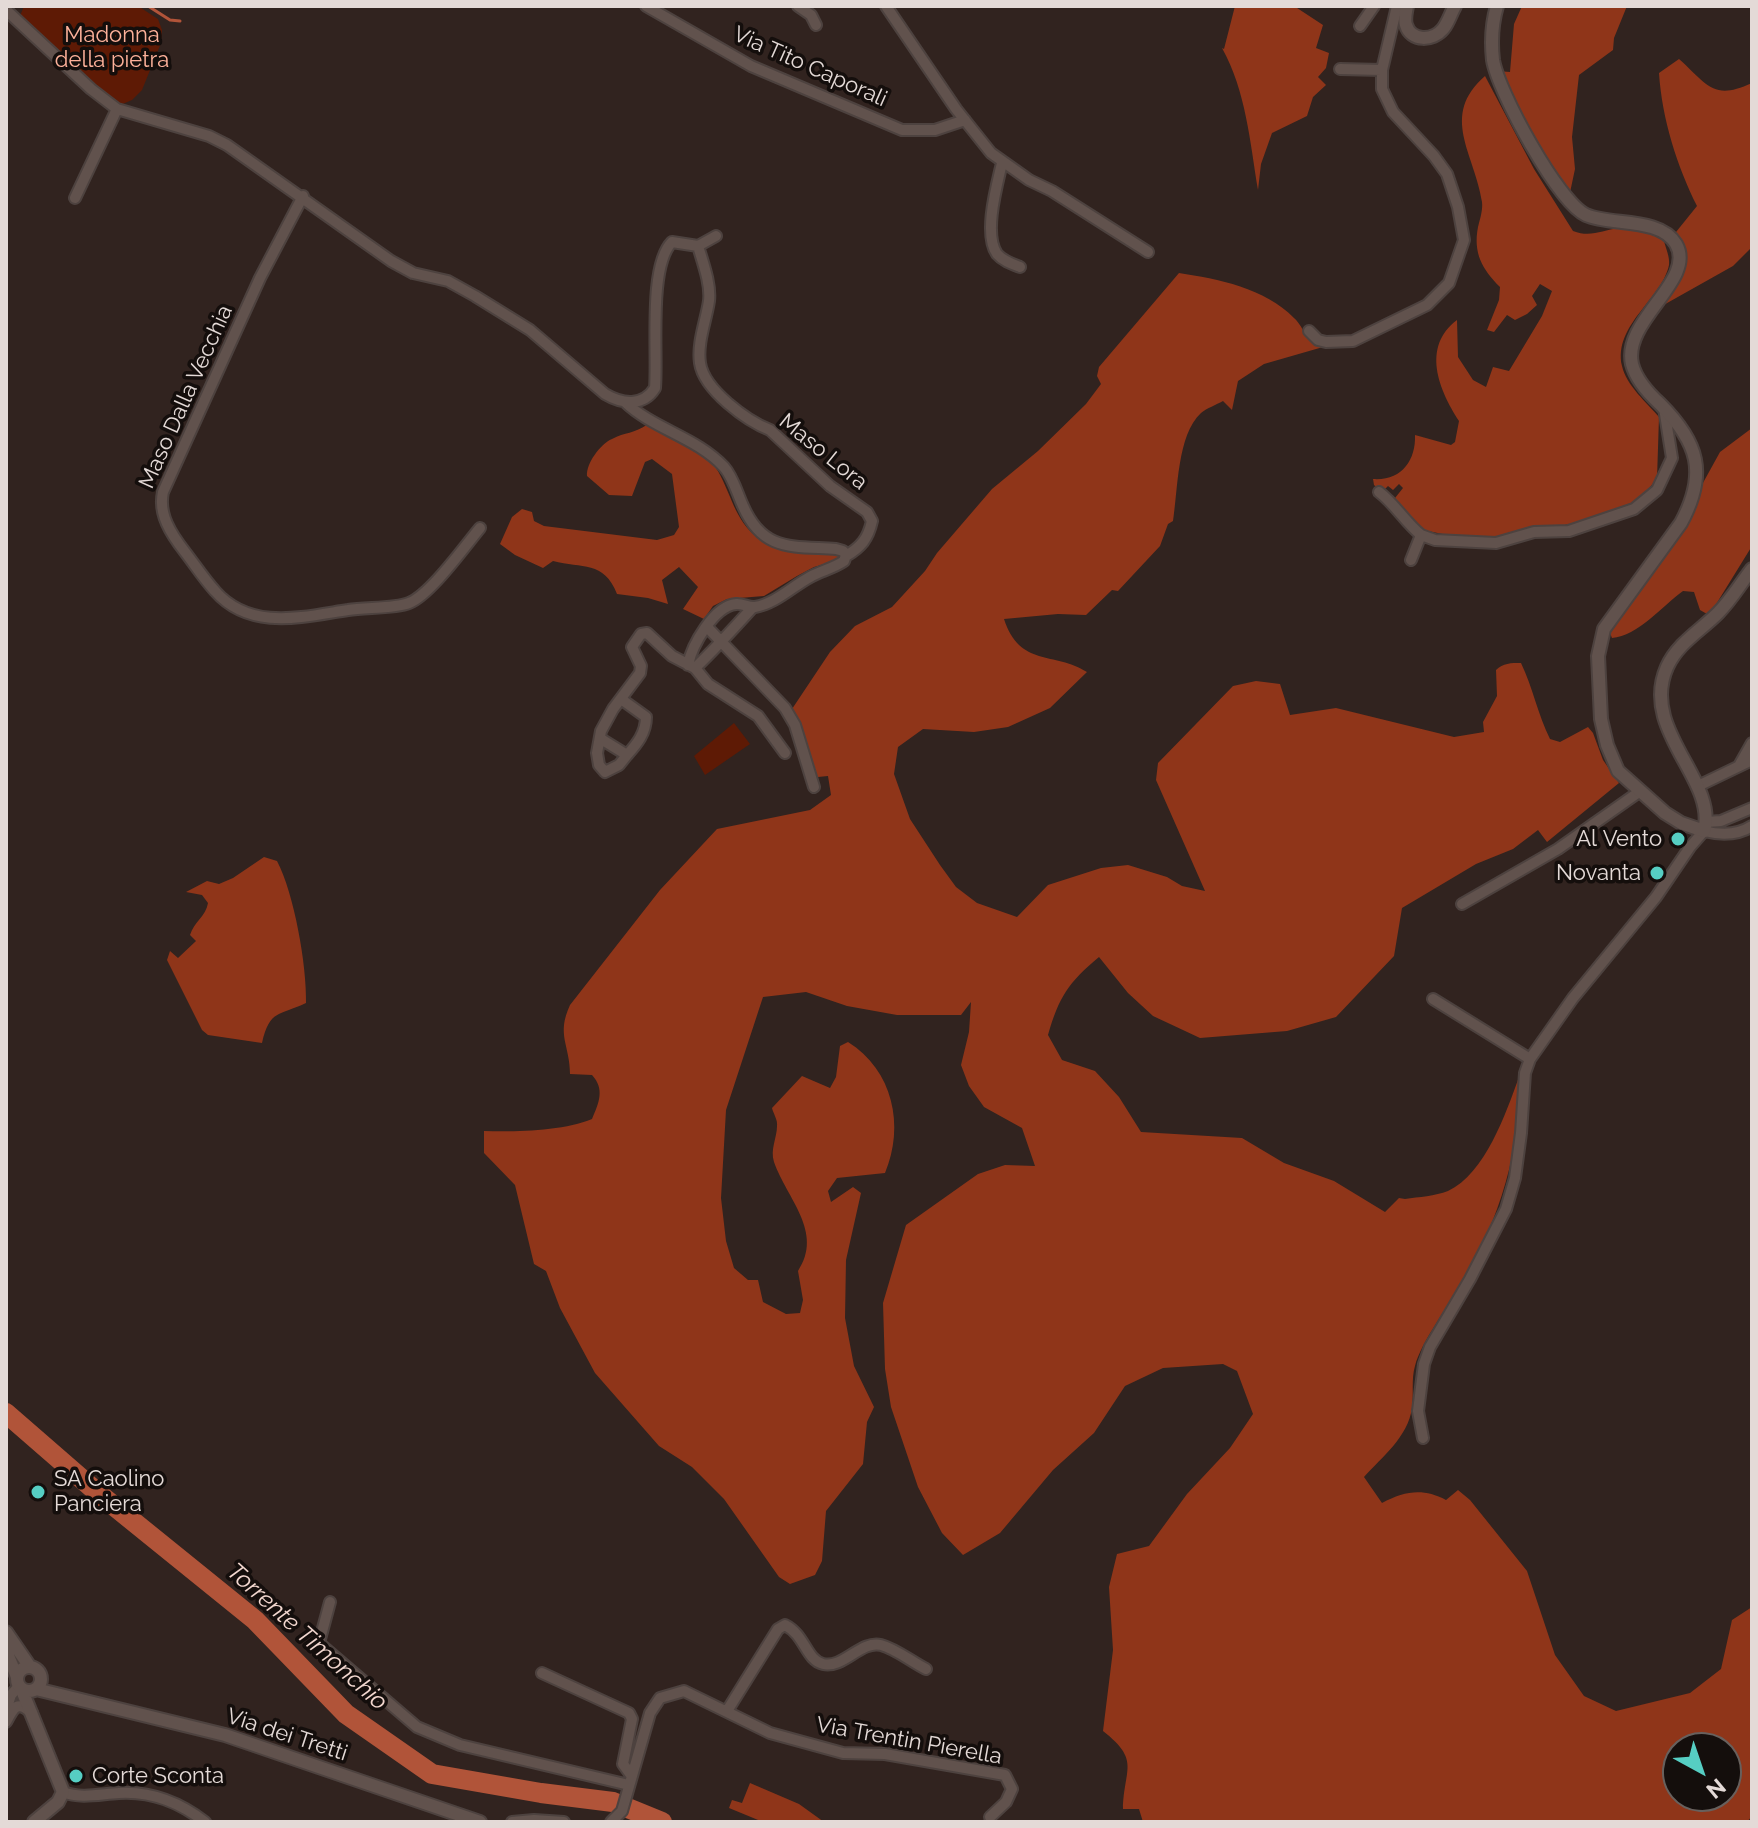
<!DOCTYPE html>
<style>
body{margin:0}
#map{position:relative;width:1758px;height:1828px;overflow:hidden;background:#31231f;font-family:Raleway,sans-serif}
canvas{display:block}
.frame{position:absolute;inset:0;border:8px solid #e4dad7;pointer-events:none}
.north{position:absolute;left:1662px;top:1732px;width:80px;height:80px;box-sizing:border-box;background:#140e0c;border:2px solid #67605d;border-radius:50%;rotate:140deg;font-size:22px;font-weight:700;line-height:32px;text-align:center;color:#e4dad7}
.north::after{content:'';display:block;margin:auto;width:28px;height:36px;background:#56cec3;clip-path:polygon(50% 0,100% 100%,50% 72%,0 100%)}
</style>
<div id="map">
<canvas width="1758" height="1828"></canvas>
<div class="frame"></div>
<div class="north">N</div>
</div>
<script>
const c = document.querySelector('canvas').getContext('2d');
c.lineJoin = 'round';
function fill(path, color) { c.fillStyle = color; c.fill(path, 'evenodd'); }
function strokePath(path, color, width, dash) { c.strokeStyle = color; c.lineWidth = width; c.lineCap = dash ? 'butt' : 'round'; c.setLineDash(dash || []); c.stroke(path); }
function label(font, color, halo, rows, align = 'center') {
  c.font = font + ' Raleway,sans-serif'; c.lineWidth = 7; c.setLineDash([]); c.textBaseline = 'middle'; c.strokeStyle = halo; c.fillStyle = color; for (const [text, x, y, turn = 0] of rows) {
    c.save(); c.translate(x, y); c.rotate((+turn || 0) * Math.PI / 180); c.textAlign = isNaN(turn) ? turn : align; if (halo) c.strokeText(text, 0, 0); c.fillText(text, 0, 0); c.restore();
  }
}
const green = new Path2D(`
 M24 6H138L158 19 162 30 161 43 142 90 132 100 118 106 86 83 20 16Z
 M734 723 750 744 705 775 694 756Z`);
const forest = new Path2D(`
 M1235 6H1294L1323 25 1316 48 1329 53 1326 68 1318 77 1326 85 1313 97 1307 116 1272 133 1261 164 1258 190C1250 142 1246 91 1222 48L1224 49Z
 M1522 6H1627L1614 38 1613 50 1579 75 1572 137 1575 169 1568 202 1497 71 1510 72 1514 24Z
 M1679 59C1708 85 1713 101 1752 83V247L1733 266 1660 307 1680 256 1672 237 1697 206C1677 166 1662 119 1659 73Z
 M1485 76 1534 169 1573 231C1591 238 1602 230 1619 228 1634 226 1651 233 1664 241 1666 249 1670 257 1669 265 1662 299 1613 325 1622 366 1626 385 1647 403 1659 417L1657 479 1637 502 1624 509 1584 522 1545 528 1510 538H1462L1423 530 1407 523 1391 498H1395L1403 488 1399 484 1393 490 1388 486 1382 492 1374 485 1373 479C1401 481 1416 461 1415 435L1451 445 1455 442 1459 421C1439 390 1421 347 1457 320L1458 357 1473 380 1486 387 1493 367 1509 371 1542 316 1552 291 1540 284 1532 296 1537 305 1527 314 1515 320 1507 315 1494 332 1487 330 1499 300 1500 287C1482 269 1473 253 1478 227 1480 219 1483 210 1482 202 1475 154 1439 116 1485 76Z
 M1179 273C1218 279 1265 288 1294 318 1306 329 1304 343 1323 347L1264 364 1238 381 1232 410 1223 401C1216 405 1207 408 1201 413 1177 435 1178 490 1173 521L1168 524 1160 546 1118 591 1112 590 1086 615 1058 614 1004 619C1020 668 1054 651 1087 672L1050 708 1008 727 974 732 923 729 898 747 894 774 910 819 940 865 956 887 977 903 1017 917 1048 885 1101 868 1128 865 1167 877 1182 886 1205 891 1156 780 1158 763 1233 686 1256 681 1280 684 1290 715 1336 708 1454 737 1484 732 1483 722 1497 696 1496 670C1503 663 1511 663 1521 663 1533 688 1538 715 1550 739L1560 742 1588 727 1593 733 1603 760 1619 783 1547 842 1538 830 1513 849 1476 864 1402 908 1394 956 1336 1017 1287 1031 1200 1038 1153 1016 1128 993 1099 957C1068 983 1059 997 1048 1035L1062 1060 1095 1071 1119 1097 1141 1132 1242 1138 1284 1163 1334 1181 1385 1212 1399 1198 1405 1199C1419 1197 1435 1196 1448 1191 1485 1174 1506 1113 1519 1077 1522 1147 1499 1221 1463 1281 1450 1304 1421 1342 1415 1366 1411 1379 1414 1395 1412 1408 1408 1437 1382 1457 1364 1477L1382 1503C1405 1491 1423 1488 1446 1500L1458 1490 1470 1500 1527 1571 1555 1655 1584 1696 1616 1711 1690 1693 1721 1669 1732 1620 1752 1607V1816L1747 1822H1143L1139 1809H1123C1124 1768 1141 1761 1103 1731L1113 1650 1109 1587 1117 1554 1149 1546 1187 1494 1230 1448 1253 1414 1237 1371 1223 1364 1163 1368 1125 1386 1094 1433 1053 1470 1000 1533 963 1555 942 1533 918 1487 891 1407 885 1369 883 1303 906 1225 978 1174 1005 1165 1035 1166 1022 1128 984 1107 969 1086 961 1065 969 1032 971 1002 961 1015H897L847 1006 806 992 763 997 726 1110 721 1198 726 1241 734 1268 748 1280H758L763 1302 786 1314 800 1313 803 1300 798 1271C824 1232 787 1199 774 1162 770 1149 777 1138 777 1126 778 1120 773 1113 772 1108L802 1076 830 1088 836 1077 840 1046 848 1042C893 1070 905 1126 885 1173L837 1178 828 1191 831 1202 853 1187 861 1193 846 1260 845 1318 854 1366 874 1407 867 1422 863 1464 826 1511 822 1561 815 1575 790 1584 779 1577 724 1499 692 1467 659 1446 595 1373 560 1308 546 1271 534 1264 515 1185 484 1153V1131C516 1132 564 1131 592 1119 599 1103 605 1089 592 1075L570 1074C570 1045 556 1035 570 1005L660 890 717 829 810 810 831 795 828 776 818 777 812 773 790 712 830 652 855 626 892 607 925 571 937 553 992 489 1038 451 1086 404 1101 384 1097 376 1099 367ZM1678 1748H1726V1796H1678Z
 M648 424C670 436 703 446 716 468 730 489 735 523 758 537 778 550 818 549 843 555L839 560 814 567 797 576 764 596 727 599 713 606 704 619 683 609 698 587 679 567 662 580 668 604 648 598 617 594C604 560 582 569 553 561L543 568 515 555 500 544 512 517 522 509 532 512 534 521 544 526 657 540 674 535 679 527 672 474 652 459 645 462 632 496 609 495 587 476C586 464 600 444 612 439 625 432 634 434 648 424Z
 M1752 428V546L1715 606 1707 614 1700 610 1694 592 1683 591C1662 606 1638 636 1612 638L1610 633 1689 522 1693 501 1720 452Z
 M264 857 277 861C294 893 307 966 306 1003 279 1016 270 1009 262 1043L208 1035 202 1030 167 960 170 951 178 958 196 941 190 935C194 922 206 916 208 903L202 895 186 892 207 881 219 884 233 878Z
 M750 1783 799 1804 824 1822H763L729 1808 732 1800 742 1803Z`);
const stream = new Path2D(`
 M148 6 170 20 180 21`);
const river = new Path2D(`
 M6 1413 98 1493 255 1620 346 1714 432 1774 541 1793 613 1802 662 1822`);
const minor = new Path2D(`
 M646 6 751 66 902 130H935L965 120
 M798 6 811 15 816 25
 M886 6 956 109 991 153 1029 180 1052 191 1148 252
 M6 10 91 89 117 109 209 136 227 145 391 261 413 273 448 281 475 296 530 330 605 394C622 404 643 407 655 388 658 354 648 266 672 242L698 246 716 236
 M1360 26 1374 6
 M1340 69 1382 70
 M1002 163C997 185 983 234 997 254 1003 261 1012 264 1020 267
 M303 196 260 278 163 492C158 514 171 534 185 552 195 565 204 579 215 591 250 631 302 617 348 610 365 607 394 609 409 603 430 595 465 546 480 528
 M75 198 117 109
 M698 246C703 263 711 284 709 301 706 321 697 343 700 363 704 390 747 421 770 430L830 486 867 512 872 521C868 539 861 547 846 556
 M1309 331 1318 340 1326 342 1353 341 1427 305 1449 283 1464 240 1458 207 1447 174 1434 156 1393 112 1382 89V70L1397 6
 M625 402C653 429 696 437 724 467 733 477 737 493 743 506 763 552 792 546 836 549L843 551 846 555 844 561C834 568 821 571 810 577 793 586 775 604 755 607 749 608 742 603 736 604 714 606 692 645 688 665
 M1379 492C1395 504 1405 522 1421 535
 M1411 560 1421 535 1435 540 1496 543 1534 532 1569 531 1634 509 1657 490 1672 458 1664 408
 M707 627 785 708 795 725 814 787
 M695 668 708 684 758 716 785 753
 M601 739 627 755C637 744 646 733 646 717L621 699
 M627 755 619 765 605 772 599 765 597 753 601 731 613 709 640 673 641 666 632 647 641 634 647 633 672 656 695 668C716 648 734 628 753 607
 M1739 766 1752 743
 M1698 786 1752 760
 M1706 822 1721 821 1752 808
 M1462 904 1558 849 1639 792
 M1433 999 1530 1059
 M1423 1438 1418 1411 1424 1364 1430 1347 1470 1279 1506 1209 1515 1178 1521 1133 1525 1073 1530 1059 1573 998 1656 897 1690 847 1704 831C1720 835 1738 835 1752 826
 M330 1602 319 1643 417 1727 460 1745 629 1785
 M542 1673 629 1713 632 1719 623 1764 631 1775
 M6 1710 11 1695 19 1686
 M727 1711 778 1629 785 1625C805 1635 806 1660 823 1664 843 1669 861 1640 881 1645 896 1649 912 1662 926 1669
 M6 1722C14 1707 17 1700 32 1713
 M63 1792C81 1799 100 1794 119 1793 152 1791 179 1802 205 1822
 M512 1822 534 1820 564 1822
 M611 1822 622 1811 650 1713 660 1698 684 1691 770 1733 843 1753 885 1754 1005 1775 1012 1789 1006 1802 990 1817`);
const tertiary = new Path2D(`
 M1407 6C1406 12 1404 19 1406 25 1411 42 1433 41 1443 29 1448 23 1451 13 1455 6
 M1497 6C1492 23 1491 42 1493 60 1498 91 1558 202 1586 215 1611 226 1660 217 1676 244 1697 280 1622 320 1632 364 1636 380 1648 393 1660 404 1698 442 1708 473 1681 523L1604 629 1598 656 1601 719 1607 745 1618 771 1665 813 1681 823 1704 831C1718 780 1639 730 1667 667 1678 643 1700 631 1718 613 1731 600 1741 583 1752 569
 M6 1632 30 1667
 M6 1651 17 1677
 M17 1679a12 12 0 1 1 24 0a12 12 0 1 1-24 0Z
 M21 1688 63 1792 58 1802 34 1822
 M36 1689 225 1735 480 1822`);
const markers = [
 [1678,839,8,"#56cec3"],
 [1657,873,8,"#56cec3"],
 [38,1492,8,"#56cec3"],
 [76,1776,8,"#56cec3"]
];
const parkNames = [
 ["Madonna",112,35],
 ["della pietra",112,60]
];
const streetNames = [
 ["Via Tito Caporali",810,67,24],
 ["Maso Dalla Vecchia",186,397,-66],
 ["Maso Lora",823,452,39],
 ["Via dei Tretti",287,1735,18],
 ["Via Trentin Pierella",909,1741,10]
];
const poiNames = [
 ["Al Vento",1662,839],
 ["Novanta",1641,873],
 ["SA Caolino",54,1479,"left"],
 ["Panciera",54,1504,"left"],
 ["Corte Sconta",92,1776,"left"]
];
const waterNames = [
 ["Torrente Timonchio",307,1637,42]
];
fill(green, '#5e1a05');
fill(forest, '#8f3519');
strokePath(stream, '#b15439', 3);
strokePath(river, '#b15439', 20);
strokePath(minor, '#4d423f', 14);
strokePath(tertiary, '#4d423f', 16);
strokePath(minor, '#61524d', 10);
strokePath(tertiary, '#61524d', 12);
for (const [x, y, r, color] of markers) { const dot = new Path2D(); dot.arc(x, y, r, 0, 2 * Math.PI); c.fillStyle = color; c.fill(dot); strokePath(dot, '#140e0c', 3); }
label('22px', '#fdb19a', '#140e0c', parkNames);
label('22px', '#e4dad7', '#140e0c', streetNames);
label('22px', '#e4dad7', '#140e0c', poiNames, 'right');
label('italic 24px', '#f2d7cf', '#140e0c', waterNames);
</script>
